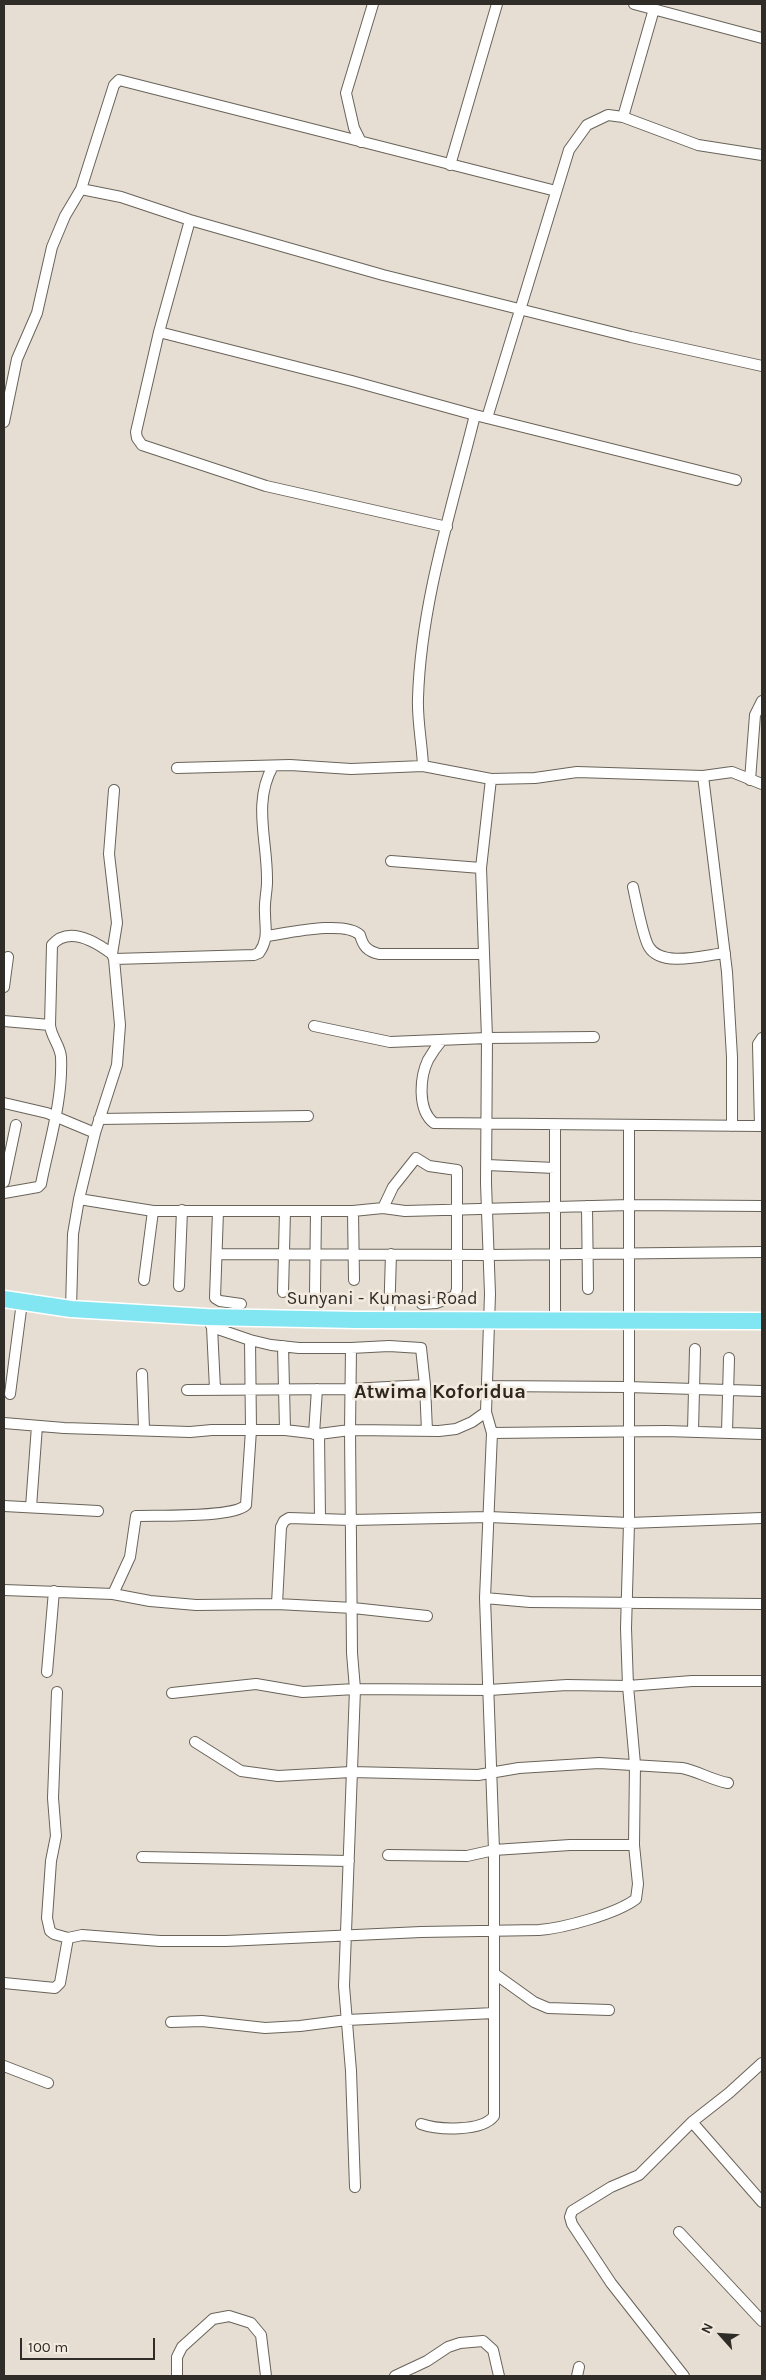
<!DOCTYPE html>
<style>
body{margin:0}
#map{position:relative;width:766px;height:2380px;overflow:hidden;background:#e6ded3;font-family:Karla,sans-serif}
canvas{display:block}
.frame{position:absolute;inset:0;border:5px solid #302d29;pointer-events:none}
.north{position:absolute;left:696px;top:2310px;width:50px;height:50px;-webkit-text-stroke:4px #f3ebe0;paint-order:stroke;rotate:296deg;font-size:14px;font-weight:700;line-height:20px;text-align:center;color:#302d29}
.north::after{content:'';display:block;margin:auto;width:18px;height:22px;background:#302d29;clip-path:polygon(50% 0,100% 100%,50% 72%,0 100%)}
.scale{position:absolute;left:20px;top:2338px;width:135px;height:22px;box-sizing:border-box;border:2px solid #302d29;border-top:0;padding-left:6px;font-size:15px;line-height:18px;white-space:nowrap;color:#302d29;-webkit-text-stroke:4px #f3ebe0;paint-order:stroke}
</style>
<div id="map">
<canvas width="766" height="2380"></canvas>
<div class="frame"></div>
<div class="north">N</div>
<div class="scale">100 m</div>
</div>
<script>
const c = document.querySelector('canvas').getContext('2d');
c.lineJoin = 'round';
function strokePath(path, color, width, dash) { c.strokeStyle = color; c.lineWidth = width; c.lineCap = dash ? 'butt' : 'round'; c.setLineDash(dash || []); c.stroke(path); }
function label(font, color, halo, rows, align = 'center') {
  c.font = font + ' Karla,sans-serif'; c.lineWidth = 5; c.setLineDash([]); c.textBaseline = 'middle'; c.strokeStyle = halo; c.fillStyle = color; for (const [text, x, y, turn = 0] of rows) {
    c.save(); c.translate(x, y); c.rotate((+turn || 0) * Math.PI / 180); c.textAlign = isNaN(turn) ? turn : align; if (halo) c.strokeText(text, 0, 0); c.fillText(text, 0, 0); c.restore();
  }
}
const street = new Path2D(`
 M634 4 762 38
 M623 117 654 9
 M361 142 354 128 346 93 373 4
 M450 165 497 4
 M81 189 121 197 190 220 383 275 631 337 762 366
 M190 220 159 332 136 432 137 438 142 445 266 486 447 527
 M159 332 352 381 475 415 736 480
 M475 415C452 508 421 602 418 698 417 720 422 743 423 766L491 779 535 778 577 772 703 776 732 772 762 784
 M487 418 569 150 587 125 608 115 623 117 698 145 762 155
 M4 422 17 359 37 313 52 247 65 216 81 189 114 85 119 80 556 191
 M177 768 290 765 351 769 423 766
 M703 776 727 972 732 1057V1126
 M750 780 755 715 762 701
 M391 861 481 868
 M633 887C636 900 643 938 649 947 662 968 705 955 725 953
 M267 936C288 933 345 920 360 935 363 946 367 951 379 954H483
 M114 959 254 955 259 953C269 939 265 928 265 913 264 902 267 892 267 882 268 842 252 803 273 766
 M4 987 8 957
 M4 1021 50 1025
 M314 1026 390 1042 487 1038 594 1037
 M442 1040C437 1046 432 1053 428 1060 420 1077 417 1110 434 1123L762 1126
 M4 1103 47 1113 95 1133
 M99 1119 308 1116
 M760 1126 758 1044 762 1038
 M487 1165 555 1168
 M4 1182 16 1125
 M4 1193 38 1187 41 1184C49 1143 63 1100 61 1057 60 1045 51 1037 50 1025L52 945C69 925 96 942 112 954
 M79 1199 95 1133 117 1065 120 1025 114 959 112 954 117 923 109 854 114 790
 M587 1206 588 1289
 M383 1208 393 1187 416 1158 429 1166 457 1170V1289L455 1296 436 1303 422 1304
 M218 1211 215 1298 220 1301 241 1304
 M353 1211 354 1280
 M217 1254 488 1255 762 1252
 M144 1280 153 1211
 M179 1286 182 1210
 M283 1292 285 1211
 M315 1293 316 1211
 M71 1309 73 1234 79 1199 153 1211H353L383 1208 405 1211 630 1205 762 1206
 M206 1317 212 1327 250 1340 271 1345 299 1348H351L350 1430 352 1653 355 1689 344 1986 351 2071 355 2187
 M555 1319V1125
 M389 1320 391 1254
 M212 1327 215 1389
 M283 1346 285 1430
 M351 1348 389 1346 421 1348 425 1385 427 1431
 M142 1374 144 1429
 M487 1386 627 1387 762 1391
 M187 1390 351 1389 425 1385
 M10 1394 22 1302
 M4 1423 64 1428 190 1432 212 1430H285L319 1434 350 1430 439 1431 456 1429 472 1422 486 1412
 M693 1431 695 1349
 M727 1432 729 1358
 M492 1433 666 1431 762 1434
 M314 1434 317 1389
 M319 1434 320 1519
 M4 1506 98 1511
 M31 1507 37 1426
 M4 1590 113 1594 150 1601 196 1605 277 1604 353 1608 427 1616
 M113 1594 130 1557 136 1516C157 1515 233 1518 246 1505L251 1430 250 1340
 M485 1598 530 1602 762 1604
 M277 1604 281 1527 284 1521 289 1518 351 1520 489 1517 629 1523 762 1518
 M47 1672 54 1591
 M57 1692 53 1798 56 1836 51 1861 47 1918 50 1931 54 1934 68 1938
 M172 1693 256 1684 303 1692 355 1689 489 1690 567 1685 628 1686 692 1681H762
 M195 1742 241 1771 278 1776 351 1772 478 1775 519 1768 599 1763 682 1768C698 1771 711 1780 728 1783
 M388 1855 467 1856 494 1850 570 1845H634
 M142 1857 349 1861
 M495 1974 534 2002 548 2008 609 2010
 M4 1983 55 1988 60 1983 68 1938 82 1935 160 1941H226L421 1932 539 1930C564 1928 616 1914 636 1899L638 1884 634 1845 635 1764 628 1686 626 1628 629 1523V1125
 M171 2022 202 2021 265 2028 300 2026 347 2020 494 2013
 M4 2066 48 2083
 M692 2122 762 2202
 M421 2124C438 2130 482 2132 494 2116V1850L485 1598 492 1433 486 1412 490 1294 486 1183 487 1038 481 868 491 779
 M679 2232 762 2321
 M177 2376V2357L182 2347 213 2319 229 2316 251 2323 261 2335 266 2376
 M395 2376 427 2361 448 2347 460 2343 483 2341 493 2350 499 2376
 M577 2376 579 2367
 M684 2376 611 2283 572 2224 570 2217 572 2211 611 2187 639 2175 692 2122 729 2093 762 2063`);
const primary = new Path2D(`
 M4 1299 71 1309 206 1317 356 1320 762 1321`);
const streetNames = [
 ["Sunyani - Kumasi Road",382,1299]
];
const quarterNames = [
 ["Atwima Koforidua",440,1392]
];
strokePath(street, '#696359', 12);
strokePath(primary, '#fff', 19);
strokePath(street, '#fff', 10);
strokePath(primary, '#82e5f2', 16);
label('18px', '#302d29', '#f3ebe0', streetNames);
label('bold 20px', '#2e2820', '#f3ebe0', quarterNames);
</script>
